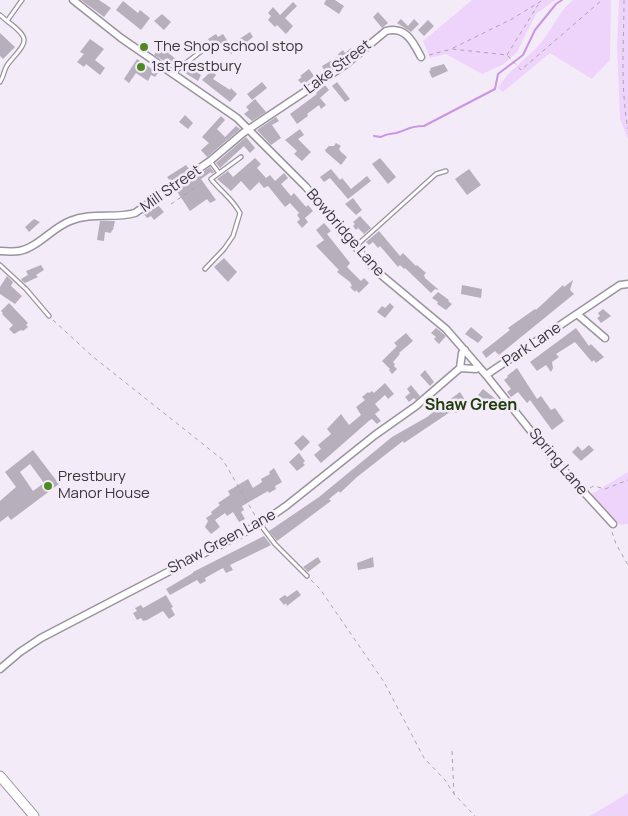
<!DOCTYPE html>
<style>
body{margin:0}
canvas{display:block;background:#f4ebf9}
</style>
<canvas width="628" height="816"></canvas>
<script>
const c = document.querySelector('canvas').getContext('2d');
c.lineJoin = 'round';
function fill(path, color) { c.fillStyle = color; c.fill(path, 'evenodd'); }
function strokePath(path, color, width, dash) { c.strokeStyle = color; c.lineWidth = width; c.lineCap = dash ? 'butt' : 'round'; c.setLineDash(dash || []); c.stroke(path); }
function label(font, color, halo, rows, align = 'center') {
  c.font = font + ' Manrope,sans-serif'; c.lineWidth = 5; c.setLineDash([]); c.textBaseline = 'middle'; c.strokeStyle = halo; c.fillStyle = color; for (const [text, x, y, turn = 0] of rows) {
    c.save(); c.translate(x, y); c.rotate((+turn || 0) * Math.PI / 180); c.textAlign = isNaN(turn) ? turn : align; if (halo) c.strokeText(text, 0, 0); c.fillText(text, 0, 0); c.restore();
  }
}
const green = new Path2D(`
 M472 0H555L536 14 517 52 504 64 482 74 446 54 430 58 423 41Z
 M573 0H611L610 60 592 79 550 53 503 92 498 88C509 69 529 58 543 40 553 27 560 10 573 0Z
 M619 0H628V139L620 119 617 46Z
 M628 472V524L620 525 590 495Z
 M628 793V816H590Z`);
const stream = new Path2D(`
 M374 136 381 137C386 134 390 134 396 133 408 130 408 126 424 126L495 89 498 74 523 55 535 30 556 4 562 0`);
const building = new Path2D(`
 M81 0H99L111 8 104 17Z
 M326 0H335L344 6 339 14 324 4Z
 M123 1 138 13 140 10 150 18 141 30 116 10Z
 M293 2 297 6 285 18 293 26 286 34 277 25 275 27 268 20 271 16 268 13 273 7 280 15Z
 M378 12 388 23 382 28 373 17Z
 M162 14 171 22 164 30 154 21Z
 M401 19 408 26 414 19 419 24 411 32 397 23Z
 M428 20 434 26 424 36 418 30Z
 M250 32 253 37 231 54 223 44 215 49 208 39 216 34 218 37 223 34 230 45Z
 M0 33 15 47 3 59 0 56Z
 M90 39 104 49 95 60 105 68 100 75 86 64 84 67 77 62 84 54 80 52Z
 M160 46 177 60 181 63 175 67 154 55Z
 M351 48 353 52 325 72 322 66 339 56 338 54 343 50 345 53Z
 M137 59 158 73 155 77 151 75 148 81 136 73 129 83 124 79Z
 M444 64 448 71 432 78 429 71 431 70 430 68Z
 M187 66 201 75 198 81 182 71Z
 M309 69 314 76 303 85 298 80 302 77 300 76Z
 M212 70 216 75 213 79 230 90 231 88 237 94 230 102 202 80Z
 M262 82 267 88 252 100 247 94Z
 M337 82 350 99 345 102 332 86Z
 M325 85 329 90 320 98 326 105 321 109 319 105 307 114 308 116 297 124 290 114 317 94 316 93Z
 M255 99 266 112 252 121 244 114 249 110 246 107Z
 M185 115 193 123 188 129 179 122Z
 M221 116 225 120 217 129 225 137 236 126 240 129 207 157 201 150 209 143 202 137Z
 M276 117 279 121 272 125 281 138 271 145 257 130Z
 M300 129 304 135 298 139 311 152 302 161 294 154 297 151 285 140Z
 M246 137 255 148 250 153 244 146 220 168 216 163Z
 M336 143 341 146 339 149 341 152 347 157 341 165 326 152 325 150 329 146H334Z
 M255 158 261 164 257 168 266 178 270 175 275 181 284 173 288 178 281 184 291 196 294 193 306 207 308 205 313 211 305 218 308 222 302 228 297 222 300 219 297 215 299 213 290 203 285 207 268 186 264 188 259 182 250 191 241 181 231 191 217 179 228 171 233 177Z
 M380 158 396 177 388 184 372 164Z
 M186 165 189 169 171 182 167 177Z
 M210 167 214 172 212 174 211 172 201 179 216 200 210 203 207 199 190 211 176 190Z
 M331 169 340 180 342 178 351 189 367 176 371 181 348 199 330 178 324 182 320 177Z
 M469 169 481 185 467 195 455 179Z
 M353 198 362 210 356 215 345 204Z
 M157 204 164 212 154 220 151 216 147 218 143 213Z
 M360 216 371 228 364 234 358 228 356 230 353 226 355 224 353 222Z
 M34 219 40 222 29 232 25 227Z
 M100 221H115L113 230H112L111 233 105 232 104 241 97 240Z
 M324 223 331 231 327 234 350 263 347 267 361 281 364 278 369 283 359 293 356 290 355 292 350 287 352 286 350 282 337 272 339 270 336 267 316 246 324 240 316 230Z
 M379 231 400 256 403 253 416 266 417 265 426 273 424 275 425 278 439 290 435 289 431 293 405 268 404 269 400 265 398 267 380 246 378 248 373 242 369 245 366 242Z
 M224 258 237 272 228 282 214 267Z
 M41 265 44 270 36 275 38 277 25 283 22 281 21 279 28 275 26 271Z
 M7 276 13 282 11 286 22 296 15 304 0 294V287Z
 M573 280 570 290 574 294 499 355 495 351 486 358 482 352 510 330 508 328 535 309 536 310 563 285 564 287Z
 M462 285 482 289 481 298 461 294Z
 M438 292 449 300 448 301 452 304 446 310 437 304 438 302 432 298Z
 M9 303 28 323 26 325 28 327 23 331 21 330 14 334 9 329 13 325 2 314 3 313 1 311Z
 M390 303 394 307 385 318 377 312 382 306 385 308Z
 M603 309 611 316 601 323 597 318 600 316 598 313Z
 M471 327 483 337 478 343 465 334Z
 M436 328 446 336 439 344 434 339 436 337 431 333Z
 M576 328 589 346 591 344 604 357 596 363 594 360 592 362 575 342 556 354 559 357 552 362 553 368 551 372 546 365 537 371 530 362Z
 M406 333 413 341 399 353 400 354 393 362 395 364 394 366 397 369 392 374 389 370 390 369 382 361 397 346 394 343Z
 M517 368 537 399 541 396 551 410 555 408 564 421 552 430 530 400 527 403 518 392 511 397 507 392 511 389 504 380 508 377 507 376Z
 M425 370 434 382 430 386 420 375Z
 M385 383 394 394 388 399 385 395 375 404 380 410 375 414 381 421 377 424 372 419 370 420 321 463 314 455 321 449 318 445 331 434 327 429 341 414 349 425 361 415 356 407 365 400 362 397 368 392 369 393 372 391 374 393Z
 M411 385 420 396 416 400 414 398 409 402 405 397 410 393 407 389Z
 M483 389 497 400 492 406 478 395Z
 M460 392 465 400 458 406 461 409 456 413 453 410 404 443 403 441 357 477 340 493 339 491 329 499 331 501 277 541 269 531 319 497 392 437 427 417Z
 M303 435 310 442 301 451 294 443Z
 M589 445 594 450 581 461 572 452 578 446 582 451Z
 M33 450 59 484 11 520 8 516 0 522V501L16 487 5 472ZM30 464 44 483 33 491 20 472Z
 M299 453 305 461 303 463 305 465 297 471 289 462Z
 M274 468 282 482 275 486 276 489 269 493 268 491 242 506 244 510 241 512 245 519 239 522 233 512 227 516 225 513 215 520 220 527 211 534 205 527 208 521 206 518 212 514 211 512 220 505 218 503 230 495 228 491 248 479 253 488 262 482 261 479 270 474 269 472Z
 M264 536 271 545 230 565 233 570 226 573 223 568 205 578 206 581 200 584 197 580 170 595 166 589 193 573V572Z
 M318 557 321 562 308 572 303 567Z
 M373 557 374 567 358 570 357 563Z
 M297 590 301 595 287 606 286 603 284 605 279 599 285 595 287 597Z
 M166 595 173 607 171 608 175 615 169 619 163 611 147 620 143 621 141 618 137 620 133 613 137 611 135 608 141 605 143 608Z`);
const path = new Path2D(`
 M624 0C624 43 620 86 628 129
 M453 48 512 19 543 0
 M429 55 452 49 507 55 521 70 602 0
 M507 55 538 5
 M171 204 196 187
 M53 320 92 356 223 460 257 519
 M590 488 594 486 605 489 628 480
 M612 532 616 544 628 565
 M311 580 320 589 384 682 424 758 445 780 454 794 475 816
 M452 751 454 794`);
const lane = new Path2D(`
 M0 15 7 21
 M173 73 208 46
 M0 82C4 76 4 69 8 64 26 42 33 40 7 21L22 0
 M210 161 219 173
 M356 246 436 174 446 171
 M0 265 26 289 49 316
 M205 269 224 249 233 236 240 213C232 198 221 192 211 179L241 157
 M260 524 275 544 307 576`);
const street = new Path2D(`
 M73 0 121 38 237 118 306 187 374 269 446 329 486 375 550 455 613 524
 M0 251C6 251 13 252 19 251 37 248 52 228 70 221 92 212 114 219 135 213L210 161 243 133 345 65 386 31C406 26 413 42 421 57
 M577 314 605 338
 M460 368 462 353 465 350
 M486 375 620 285 628 284
 M0 669 20 652 41 638 260 524 286 506 375 435 416 406 460 368 476 369 479 367`);
const secondary = new Path2D(`
 M0 776 34 816`);
const markers = [
 [144,47,5,"#508824"],
 [141,67,5,"#508824"],
 [48,486,5,"#508824"]
];
const poiNames = [
 ["The Shop school stop",154,47],
 ["1st Prestbury",151,67],
 ["Prestbury",58,477],
 ["Manor House",58,494]
];
const streetNames = [
 ["Lake Street",338,67,-37],
 ["Mill Street",171,189,-35],
 ["Bowbridge Lane",345,233,49],
 ["Park Lane",532,345,-34],
 ["Spring Lane",558,462,50],
 ["Shaw Green Lane",222,542,-28]
];
const neighbourhoodNames = [
 ["Shaw Green",471,406]
];
fill(green, '#eed4fb');
strokePath(stream, '#ca95e3', 2);
fill(building, '#b7afbb');
strokePath(lane, '#9b939f', 5.5);
strokePath(street, '#9b939f', 9);
strokePath(secondary, '#9b939f', 11);
strokePath(path, '#aba4ae', 1, [4, 4]);
strokePath(lane, '#fff', 3);
strokePath(street, '#fff', 6);
strokePath(secondary, '#fff', 9);
for (const [x, y, r, color] of markers) { const dot = new Path2D(); dot.arc(x, y, r, 0, 2 * Math.PI); c.fillStyle = color; c.fill(dot); strokePath(dot, '#f4ebf9', 2); }
label('15px', '#39353a', '#f4ebf9', poiNames, 'left');
label('15px', '#39353a', '#f4ebf9', streetNames);
label('bold 16px', '#213c0c', '#f4ebf9', neighbourhoodNames);
</script>
